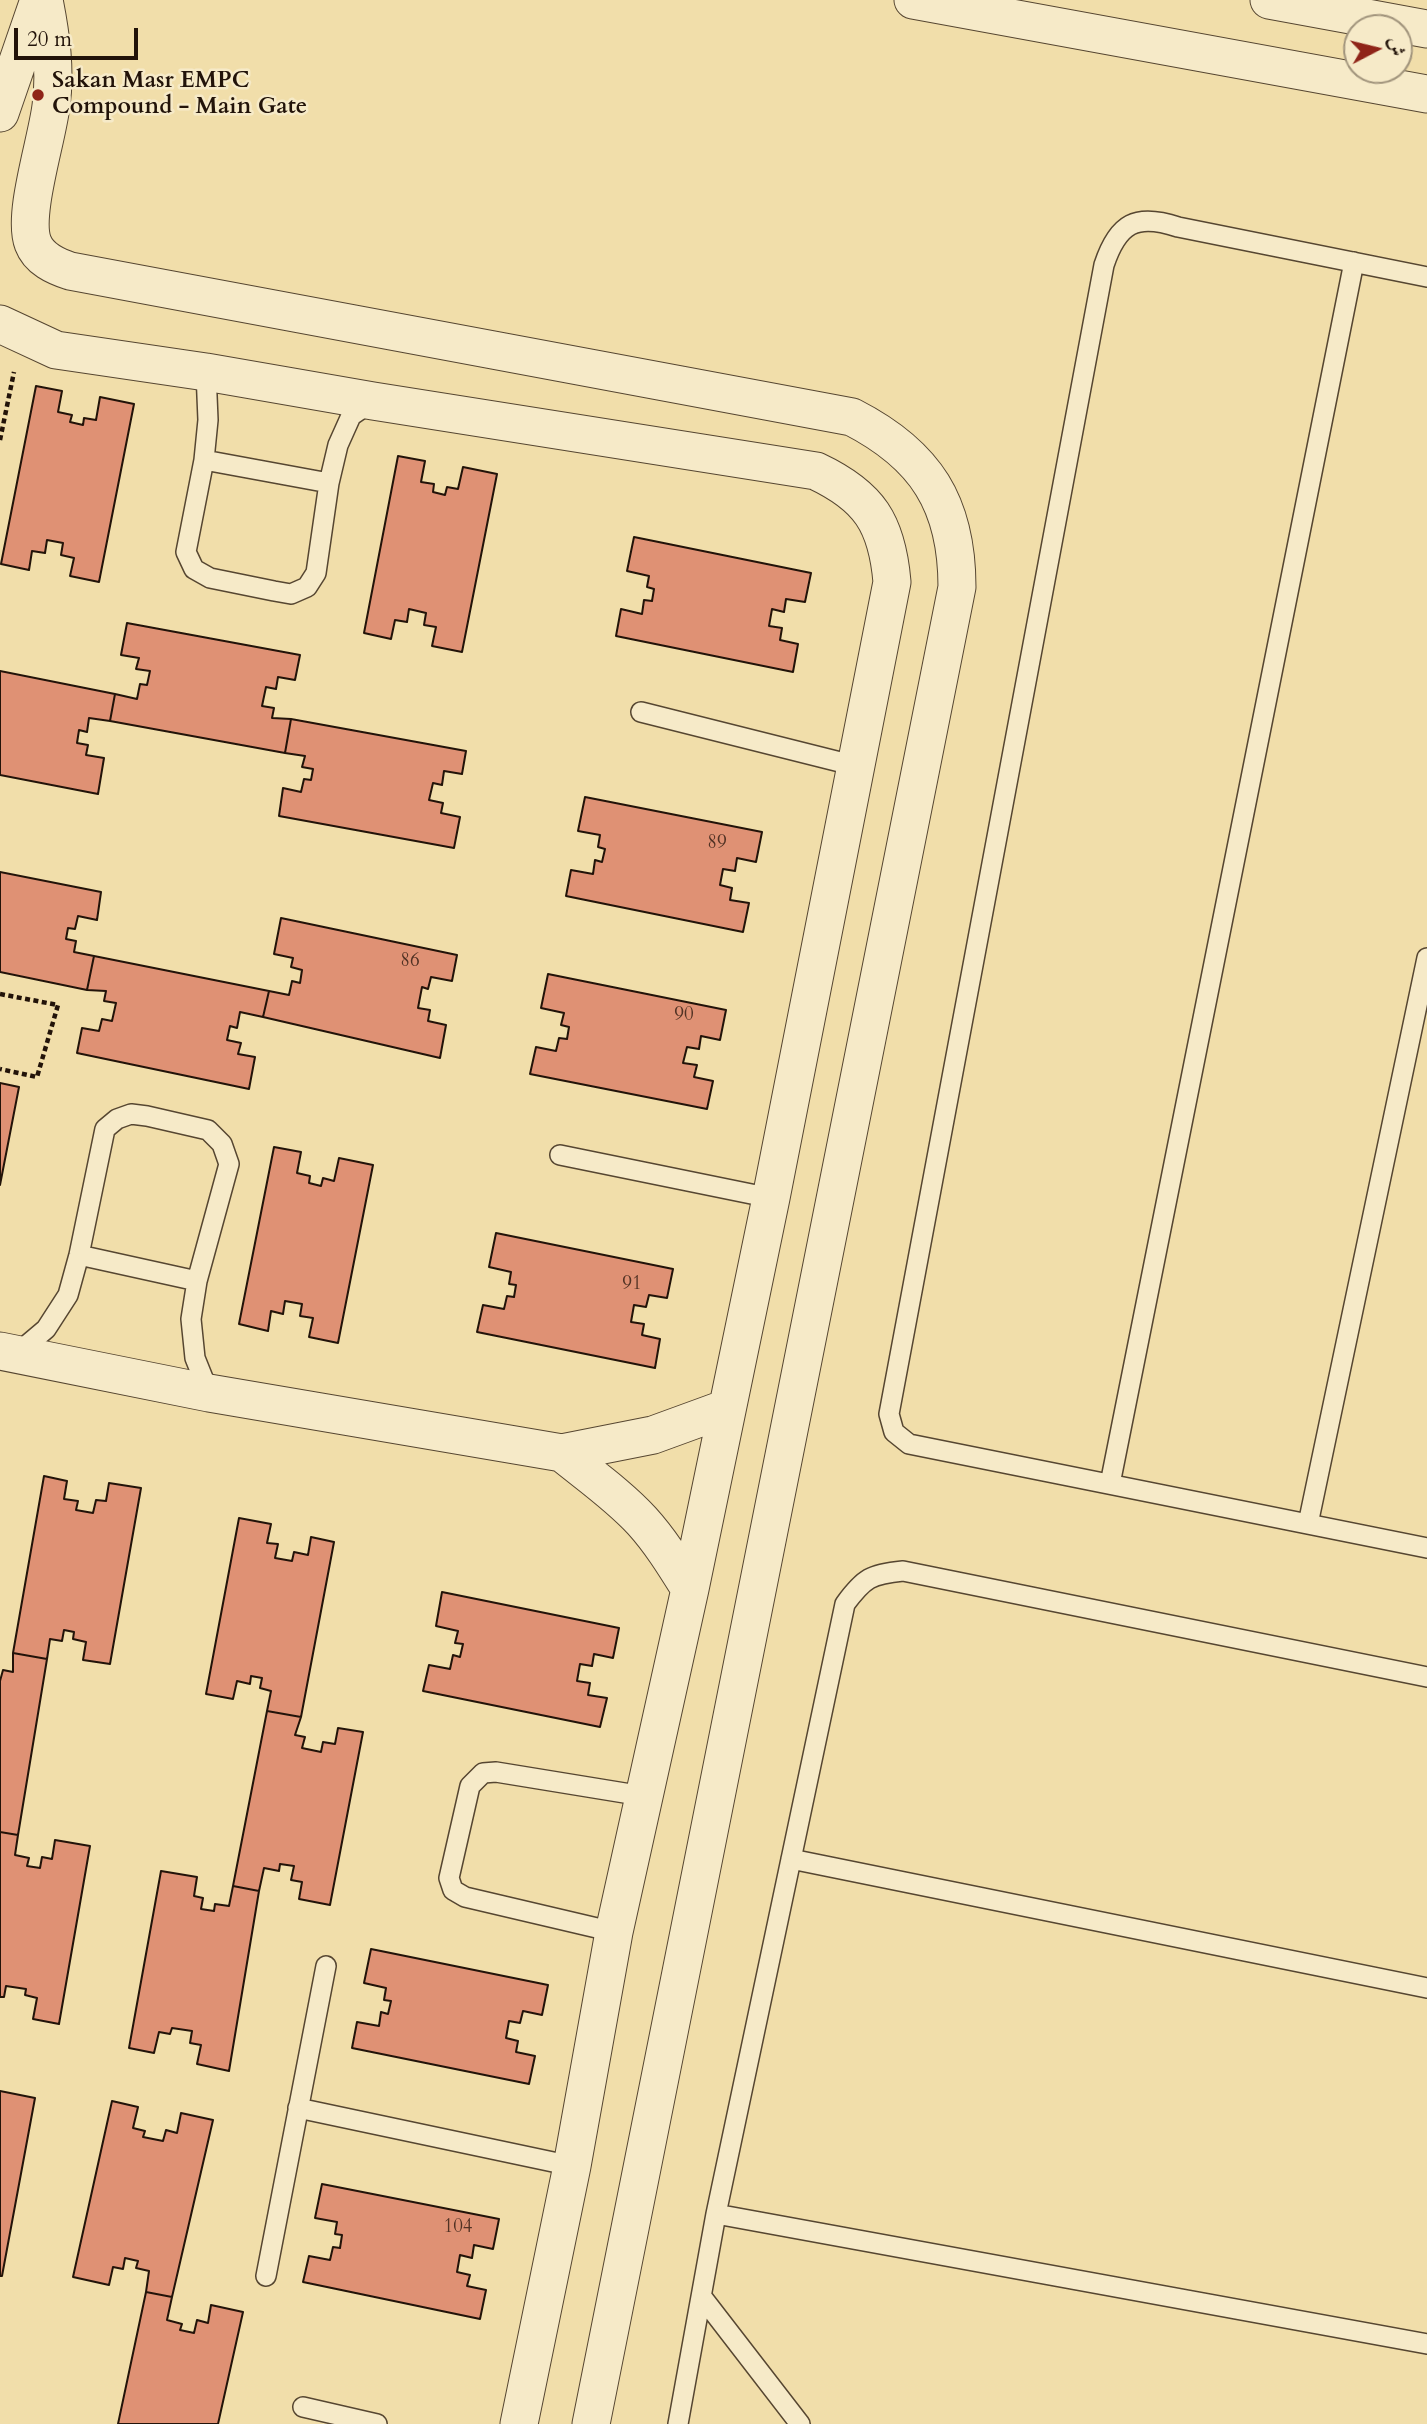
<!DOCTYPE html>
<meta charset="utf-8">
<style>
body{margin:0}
#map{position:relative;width:1427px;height:2424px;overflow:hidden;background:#f1deaa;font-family:Cardo,Amiri,serif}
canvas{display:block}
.north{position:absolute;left:1343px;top:14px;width:70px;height:70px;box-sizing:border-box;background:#f6eac8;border:2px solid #a1947c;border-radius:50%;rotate:83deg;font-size:19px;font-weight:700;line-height:28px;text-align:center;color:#221309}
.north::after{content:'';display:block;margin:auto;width:24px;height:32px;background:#8f2418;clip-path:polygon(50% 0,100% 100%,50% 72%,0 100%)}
.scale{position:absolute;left:14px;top:28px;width:124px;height:32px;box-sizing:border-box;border:4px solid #221309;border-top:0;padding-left:9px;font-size:21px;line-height:24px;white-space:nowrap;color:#221309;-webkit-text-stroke:5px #f6eac8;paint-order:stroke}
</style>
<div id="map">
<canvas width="1427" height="2424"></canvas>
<div class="north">ش</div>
<div class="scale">20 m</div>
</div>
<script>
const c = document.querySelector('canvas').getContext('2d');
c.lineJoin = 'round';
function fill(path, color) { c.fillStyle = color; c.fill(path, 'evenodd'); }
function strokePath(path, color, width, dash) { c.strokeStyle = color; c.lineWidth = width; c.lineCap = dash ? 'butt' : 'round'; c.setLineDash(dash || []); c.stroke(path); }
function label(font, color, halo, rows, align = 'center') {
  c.font = font + ' Cardo,serif'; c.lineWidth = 5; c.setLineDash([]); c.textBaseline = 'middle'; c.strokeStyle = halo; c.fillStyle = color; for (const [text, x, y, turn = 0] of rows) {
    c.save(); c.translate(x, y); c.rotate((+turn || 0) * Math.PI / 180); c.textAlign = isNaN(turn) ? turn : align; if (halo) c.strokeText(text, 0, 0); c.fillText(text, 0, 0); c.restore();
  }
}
const building = new Path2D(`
 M36 386 62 391 58 412 72 415 70 422 83 425 84 418 96 420 100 397 134 404 99 582 70 576 74 558 61 555 63 543 47 540 45 553 32 551 29 570 1 564Z
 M398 456 425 461 421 482 434 484 433 492 445 495 447 487 458 489 463 467 497 474 462 652 432 646 436 627 424 625 426 613 409 609 407 622 395 620 391 639 364 633Z
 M634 537 811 573 805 602 786 599 784 612 772 609 769 626 782 628 780 640 798 644 793 672 616 636 621 609 642 614 644 600 652 601 654 589 647 587 649 576 627 571Z
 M127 623 300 655 295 680 278 677 276 689 266 687 262 706 274 708 272 718 291 719 285 753 110 721 115 694 137 699 140 684 147 685 150 671 136 669 139 658 121 655Z
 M0 671 115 694 110 721 89 718 87 732 79 730 77 743 88 745 86 755 104 758 98 794 0 775Z
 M291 719 466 751 462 774 444 771 442 785 433 783 429 800 443 803 441 813 460 817 454 848 279 816 283 788 301 792 304 779 311 780 313 769 302 767 305 756 285 753Z
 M585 797 762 832 756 862 737 858 735 871 723 869 720 885 732 888 730 900 749 903 743 932 566 896 571 870 593 874 595 860 602 862 605 849 598 847 600 835 578 831Z
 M0 872 101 892 97 920 78 916 75 929 68 928 66 939 76 941 74 952 94 956 87 990 0 972Z
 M281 918 457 955 452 981 431 977 428 989 422 987 418 1008 430 1010 428 1021 446 1025 440 1058 263 1017 269 991 289 995 292 981 300 983 302 970 291 967 293 958 274 954Z
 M94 956 269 991 263 1017 240 1012 237 1028 230 1026 227 1040 241 1043 238 1054 255 1057 249 1089 77 1053 82 1028 99 1031 102 1019 112 1021 116 1003 104 1001 106 991 87 990Z
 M548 974 726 1010 720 1040 701 1036 699 1049 687 1047 683 1063 697 1065 694 1077 713 1081 707 1109 530 1074 536 1047 556 1051 559 1038 567 1039 569 1027 561 1025 564 1013 541 1008Z
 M0 1083 19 1087 0 1185Z
 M274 1147 301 1152 297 1173 310 1176 309 1183 321 1186 323 1178 334 1181 339 1158 373 1165 338 1343 309 1337 313 1318 300 1316 302 1304 285 1301 283 1314 271 1311 268 1331 239 1324Z
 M496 1233 673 1269 667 1298 649 1295 646 1307 634 1305 631 1322 644 1324 642 1335 660 1339 655 1368 477 1332 483 1305 504 1309 507 1296 514 1297 516 1285 509 1284 511 1272 489 1267Z
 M44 1476 67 1481 64 1499 78 1501 76 1510 93 1513 96 1500 106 1501 109 1483 141 1488 110 1664 83 1660 86 1642 73 1639 74 1632 64 1630 62 1641 50 1639 47 1659 13 1653Z
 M239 1518 271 1524 267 1543 278 1544 275 1558 292 1561 294 1552 308 1555 311 1537 334 1542 301 1717 267 1711 271 1691 260 1688 262 1678 251 1676 250 1684 237 1681 233 1699 206 1694Z
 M442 1592 619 1628 613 1658 594 1654 592 1666 580 1664 577 1681 590 1683 588 1695 607 1698 600 1727 423 1691 429 1665 450 1669 453 1655 460 1657 463 1644 455 1643 458 1631 436 1626Z
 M13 1653 47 1659 18 1835 0 1832V1681L3 1670 13 1672Z
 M267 1711 301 1717 295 1735 305 1737 302 1748 321 1752 323 1742 335 1744 338 1728 363 1732 330 1905 299 1899 302 1882 291 1880 294 1866 280 1864 279 1871 264 1868 259 1891 233 1886Z
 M0 1832 18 1835 15 1855 29 1858 27 1866 40 1868 42 1857 52 1859 55 1840 90 1846 59 2024 33 2019 37 1998 25 1995 26 1989 6 1986 4 1997H0Z
 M161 1871 197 1877 194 1896 203 1898 201 1909 214 1911 215 1904 229 1906 233 1886 259 1891 229 2071 197 2064 201 2045 190 2043 192 2031 172 2028 170 2034 159 2032 154 2053 129 2048Z
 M371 1949 548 1985 542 2015 523 2011 520 2023 509 2021 506 2038 518 2041 516 2052 535 2056 529 2084 352 2048 357 2022 379 2026 381 2012 388 2014 391 2001 384 2000 386 1988 364 1983Z
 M0 2091 35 2098 2 2276H0Z
 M112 2101 138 2107 133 2128 145 2131 143 2137 163 2141 166 2130 177 2133 181 2113 213 2120 172 2297 146 2292 149 2271 136 2268 138 2261 125 2258 123 2269 113 2267 109 2285 73 2277Z
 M322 2184 499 2219 493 2249 474 2245 472 2258 460 2255 457 2272 470 2275 467 2286 486 2290 480 2319 303 2282 309 2256 330 2260 333 2247 340 2248 342 2235 335 2234 337 2222 315 2218Z
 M146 2292 172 2297 167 2320 182 2324 180 2330 194 2333 197 2320 208 2323 211 2305 243 2312 218 2424H118Z`);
const path = new Path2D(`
 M0 440 14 372
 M0 994 58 1005 37 1077 0 1069`);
const lane = new Path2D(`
 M1427 277 1178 227C1136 213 1118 223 1104 265L889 1414 894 1432 909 1444 1427 1548
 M206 372 208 420 204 460 186 552 194 569 210 578 274 591 291 594 307 587 316 573 329 483 338 445 351 416 373 401
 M204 460 329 483
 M641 712 856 766
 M560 1155 771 1198
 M79 1255 197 1281
 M14 1356 46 1329 68 1295 79 1255 105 1129 117 1119 131 1114 147 1116 208 1130 222 1144 229 1164 197 1281 191 1319 195 1358 209 1393
 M1110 1484 1354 262
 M1308 1524 1427 958
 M791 1859 1427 1988
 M614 1932 465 1897 453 1890 449 1878 470 1786 483 1773 496 1772 643 1796
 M298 2108 572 2166
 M716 2214 1427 2344
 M266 2276 326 1966
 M702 2297 800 2424
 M303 2407 377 2424
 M678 2424 716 2214 845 1604C864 1578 871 1574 903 1571L1427 1677`);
const street = new Path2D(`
 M44 0C51 35 56 71 51 106 47 140 22 215 33 243 39 259 55 266 70 271L852 417C926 455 957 504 957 587L591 2424
 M913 0 1427 94
 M1269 0 1427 29
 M0 113 39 0
 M0 324 56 350 206 372 373 401 816 471C869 496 887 523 892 582L771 1198 690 1589 614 1932 572 2166 519 2424
 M0 1351 209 1393 562 1453 653 1435 727 1408
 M562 1453C589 1475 618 1495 642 1521 661 1542 675 1565 690 1589`);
const markers = [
 [38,95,7,"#8f2418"]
];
const numberNames = [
 ["89",717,844],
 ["86",410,962],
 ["90",684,1016],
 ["91",632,1285],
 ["104",458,2228]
];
const poiNames = [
 ["Sakan Masr EMPC",52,82],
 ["Compound - Main Gate",52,108]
];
fill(building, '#df9174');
strokePath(building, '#221309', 2);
strokePath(lane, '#564631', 22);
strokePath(street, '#564631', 39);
strokePath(path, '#221309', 4.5, [5, 3.5]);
strokePath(lane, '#f6eac8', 19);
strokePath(street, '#f6eac8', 37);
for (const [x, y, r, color] of markers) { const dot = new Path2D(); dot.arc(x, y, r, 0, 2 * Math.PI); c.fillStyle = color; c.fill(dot); strokePath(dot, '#f6eac8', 2.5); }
label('19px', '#513224', null, numberNames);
label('bold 23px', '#221309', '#f6eac8', poiNames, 'left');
</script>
